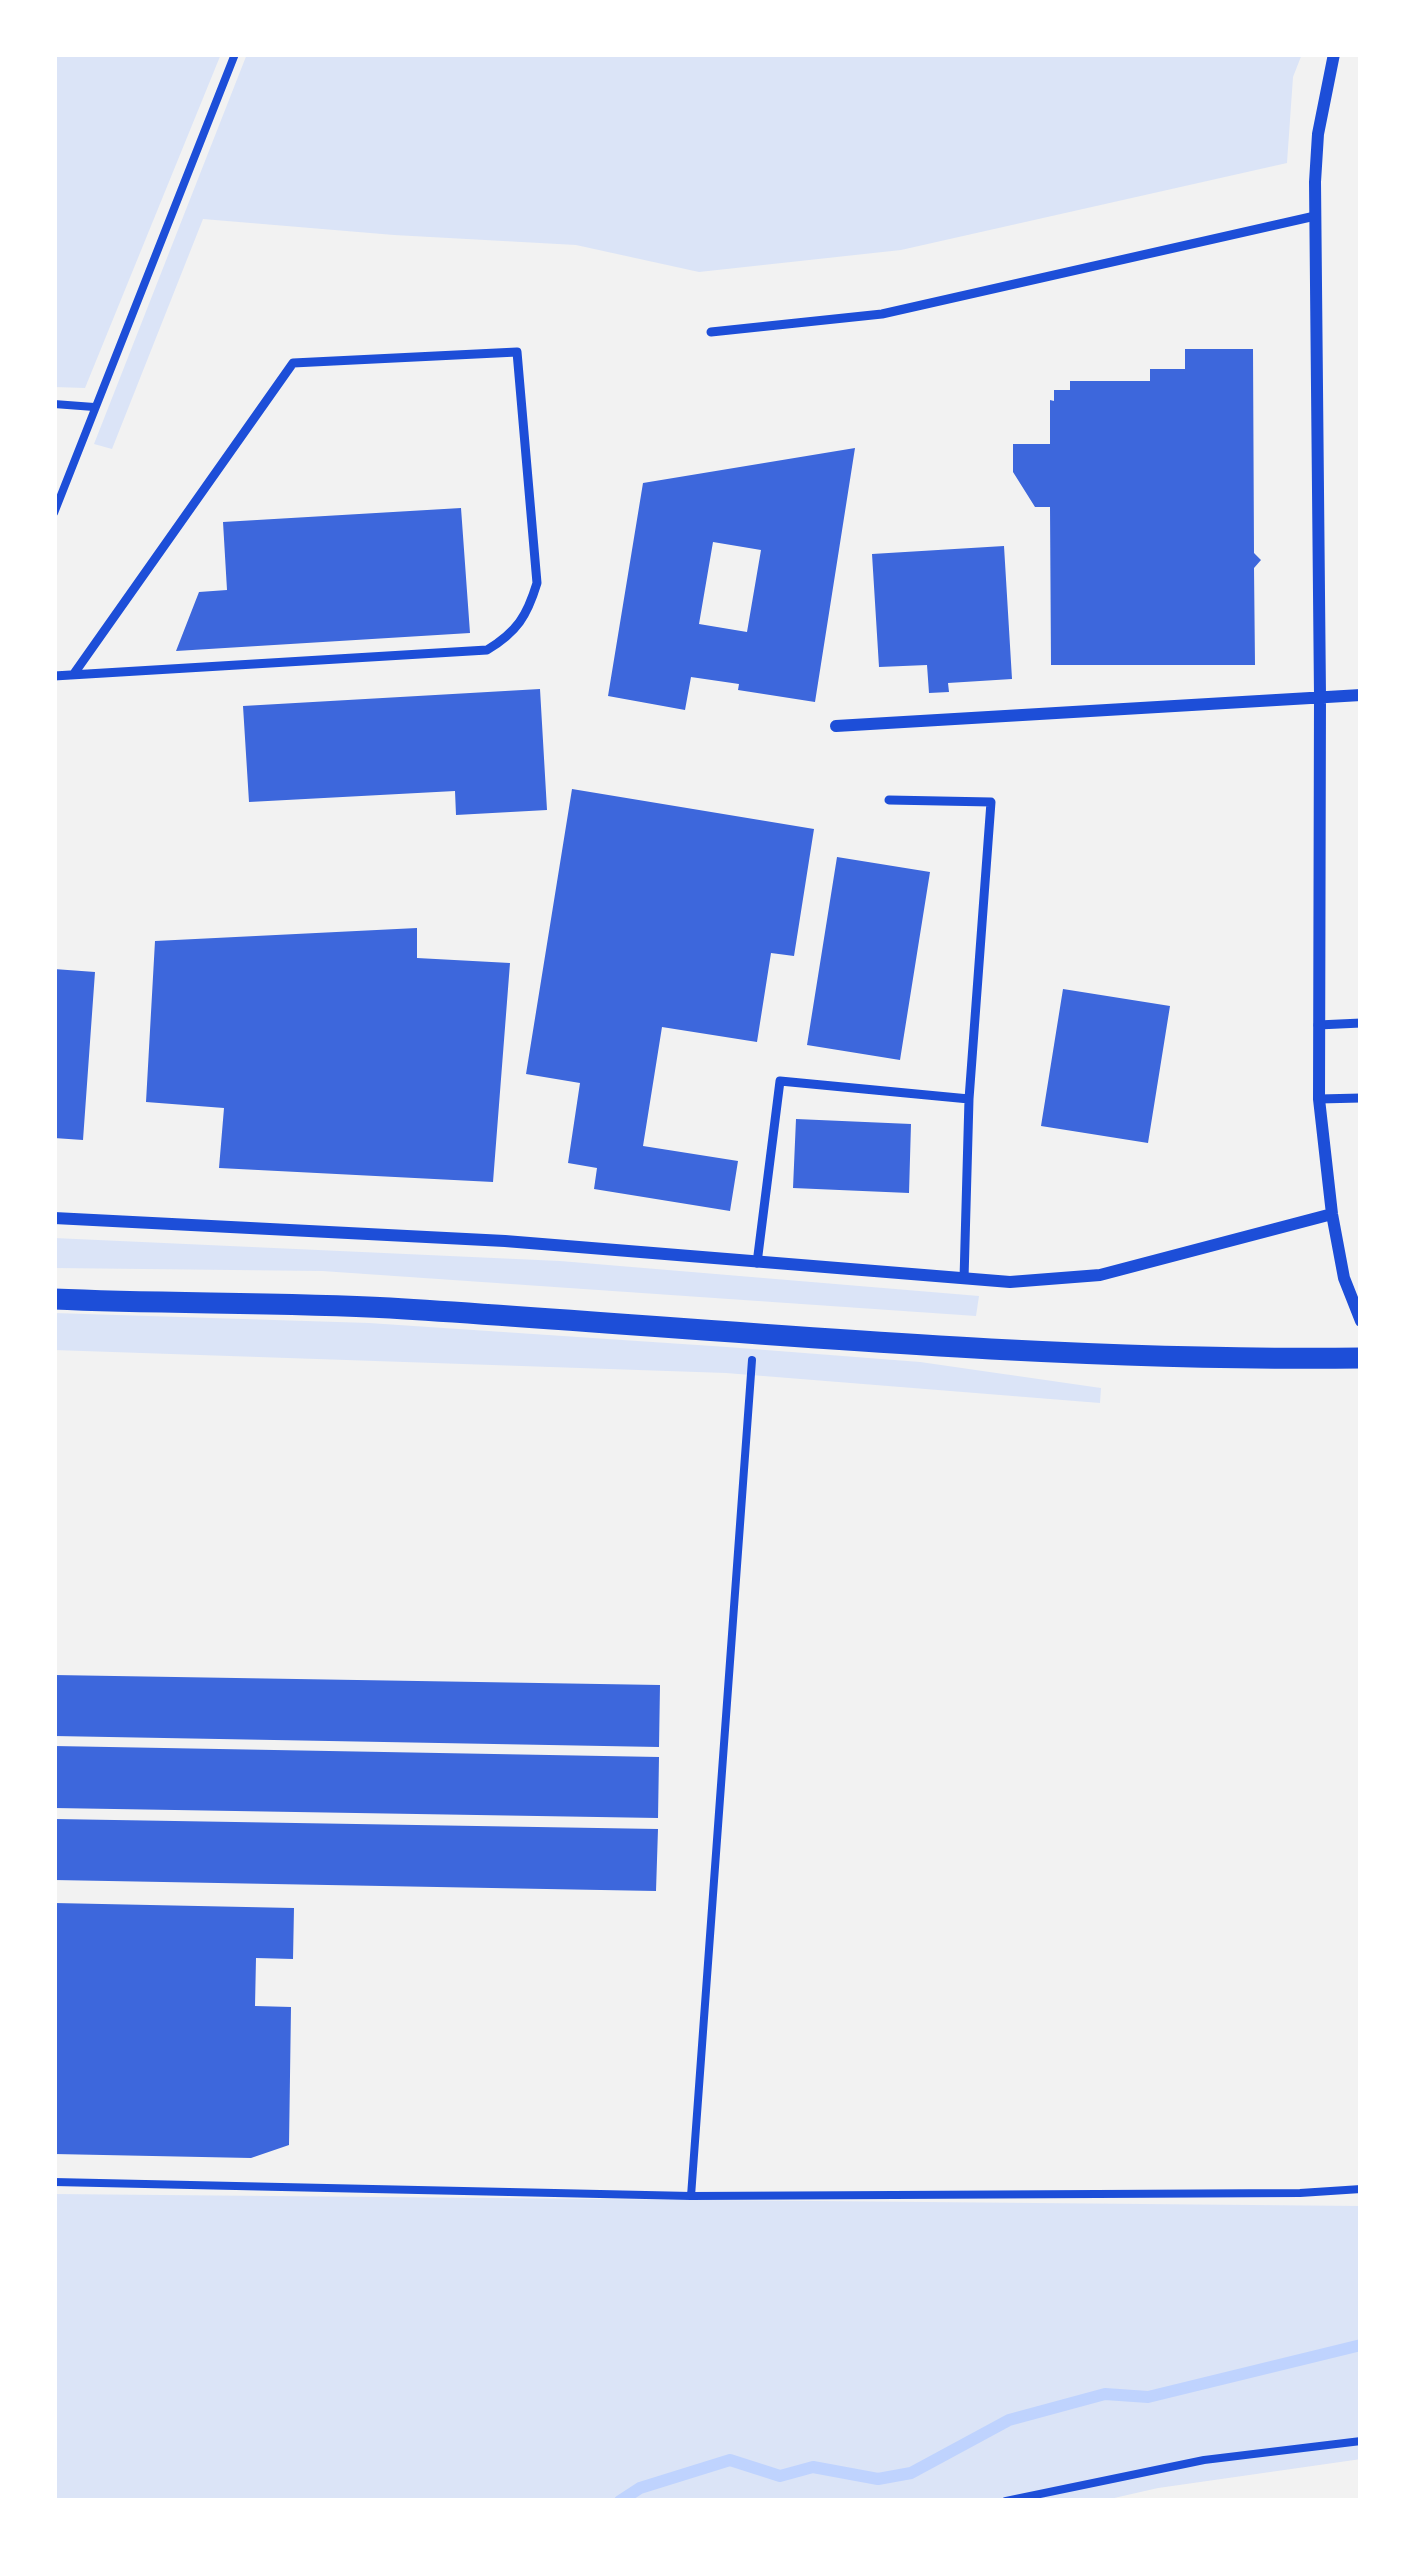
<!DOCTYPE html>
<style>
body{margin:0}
#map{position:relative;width:1415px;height:2555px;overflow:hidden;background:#f2f2f2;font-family:"Roboto Condensed",sans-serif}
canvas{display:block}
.frame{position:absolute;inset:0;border:57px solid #fff;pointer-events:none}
</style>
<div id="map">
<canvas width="1415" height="2555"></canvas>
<div class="frame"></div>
</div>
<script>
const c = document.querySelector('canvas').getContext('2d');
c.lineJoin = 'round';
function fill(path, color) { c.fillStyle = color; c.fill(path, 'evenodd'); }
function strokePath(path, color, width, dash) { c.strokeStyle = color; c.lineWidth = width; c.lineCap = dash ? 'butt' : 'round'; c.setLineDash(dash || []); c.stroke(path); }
const green = new Path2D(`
 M54 54H221L85 388 54 387Z
 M247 54H1302L1293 77 1287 163 901 250 699 272 576 245 394 235 203 219 112 449 94 444Z
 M54 1238 560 1261 979 1296 976 1316 322 1271 54 1268Z
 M54 1313 369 1323 727 1347 920 1362 1101 1388 1100 1403 726 1373 54 1350Z
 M54 2194 1361 2206V2459L1158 2488 1101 2501H54Z`);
const stream = new Path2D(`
 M620 2501 640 2488 730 2460 780 2476 813 2467 878 2479 911 2473 1009 2420 1105 2394 1148 2397 1361 2345`);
const building = new Path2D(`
 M1185 349H1253L1254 553 1261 560 1254 568 1255 665H1051L1050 507H1035L1013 472V444H1050V400L1054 401V390H1070V381H1150V369H1185Z
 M855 448 815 702 738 690 739 684 691 677 685 710 608 696 643 483ZM713 542 761 550 747 632 699 624Z
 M461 508 470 633 176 651 199 592 227 590 223 522Z
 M1004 546 1012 679 948 683 949 692 929 693 927 665 879 667 872 554Z
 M540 689 547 810 456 815 455 791 249 802 243 706Z
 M572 789 814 829 794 956 771 953 757 1042 662 1027 643 1146 738 1161 730 1211 594 1189 597 1168 568 1163 580 1083 526 1074Z
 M837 857 930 872 900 1060 807 1045Z
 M417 928V958L510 963 493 1182 219 1168 224 1108 146 1102 155 941Z
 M54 969 95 972 83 1140 54 1138Z
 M1063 989 1170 1006 1148 1143 1041 1126Z
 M796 1119 911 1124 909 1193 793 1188Z
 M54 1675 660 1685 659 1747 54 1736Z
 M54 1746 659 1757 658 1818 54 1808Z
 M54 1819 658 1829 656 1891 54 1880Z
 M54 1903 294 1908 293 1959 256 1958 255 2006 291 2007 289 2145 251 2158 54 2154Z`);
const path = new Path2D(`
 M54 404 94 407
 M54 513 235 54
 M54 2182 691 2196 1300 2193 1361 2189
 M691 2196 752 1360
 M1006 2501 1204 2460 1361 2441`);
const service = new Path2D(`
 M711 332 882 314 1315 216
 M54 676 487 650C517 632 527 616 537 583L517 352 293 363 73 675
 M889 800 991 802 969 1099
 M1318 1025 1361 1023
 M1319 1099 1361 1098
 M757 1263 780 1081 969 1099 964 1279`);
const minor = new Path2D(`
 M1334 54 1318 134 1315 182 1320 696 1319 1099 1332 1214 1344 1278 1361 1321
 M836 726 1361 695
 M54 1218 505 1241 1010 1282 1100 1275 1332 1214`);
const tertiary = new Path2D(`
 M54 1299C166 1304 278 1302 390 1308 714 1328 1036 1362 1361 1358`);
fill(green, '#dbe4f7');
strokePath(stream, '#bfd3fe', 12);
fill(building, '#3d67dc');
strokePath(path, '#1d4ed8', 8);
strokePath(service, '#1d4ed8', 9);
strokePath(minor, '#1d4ed8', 12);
strokePath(tertiary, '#1d4ed8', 21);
</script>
